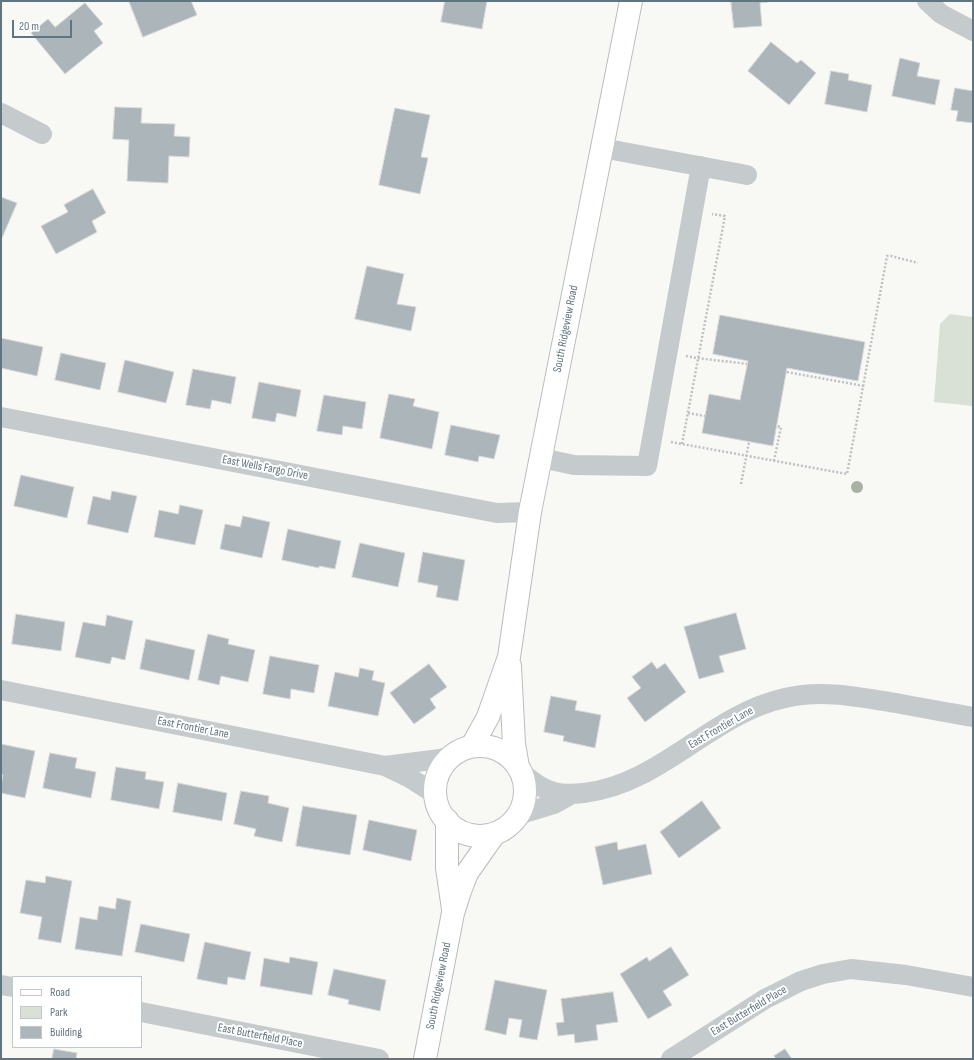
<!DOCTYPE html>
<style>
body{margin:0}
#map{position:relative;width:974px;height:1060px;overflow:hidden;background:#f8f8f5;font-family:"Sofia Sans Condensed",sans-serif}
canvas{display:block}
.frame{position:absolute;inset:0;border:2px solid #617581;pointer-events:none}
.legend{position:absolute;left:12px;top:976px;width:130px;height:72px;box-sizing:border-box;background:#fff;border:1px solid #c0c8cd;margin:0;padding:5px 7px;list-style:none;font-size:12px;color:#617581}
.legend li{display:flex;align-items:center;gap:8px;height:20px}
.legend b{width:20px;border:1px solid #c0c8cd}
.scale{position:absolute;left:12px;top:20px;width:60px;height:18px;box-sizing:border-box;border:2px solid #617581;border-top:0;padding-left:5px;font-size:12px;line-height:14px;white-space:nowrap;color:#617581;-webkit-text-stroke:3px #fff;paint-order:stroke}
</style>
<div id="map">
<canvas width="974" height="1060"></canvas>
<div class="frame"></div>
<ul class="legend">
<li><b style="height:5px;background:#fff"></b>Road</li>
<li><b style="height:11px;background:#d9e0d5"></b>Park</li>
<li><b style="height:11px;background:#abb5ba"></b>Building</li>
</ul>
<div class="scale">20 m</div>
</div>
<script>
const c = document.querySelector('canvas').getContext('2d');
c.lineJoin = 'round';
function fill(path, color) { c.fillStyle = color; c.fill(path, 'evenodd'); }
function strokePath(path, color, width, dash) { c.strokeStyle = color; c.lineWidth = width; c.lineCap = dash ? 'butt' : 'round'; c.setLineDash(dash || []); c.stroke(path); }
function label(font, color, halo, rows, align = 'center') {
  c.font = font + ' "Sofia Sans Condensed",sans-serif'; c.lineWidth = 4; c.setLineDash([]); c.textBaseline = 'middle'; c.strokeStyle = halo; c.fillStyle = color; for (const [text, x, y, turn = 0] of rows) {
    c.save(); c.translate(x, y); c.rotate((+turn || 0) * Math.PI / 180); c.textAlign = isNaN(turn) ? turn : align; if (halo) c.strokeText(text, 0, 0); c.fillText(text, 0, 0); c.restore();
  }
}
const green = new Path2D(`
 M950 314 973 317V406L934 402 940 324Z`);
const building = new Path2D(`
 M129 1H191L197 15 143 37Z
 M445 1H487L482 29 441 22Z
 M731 1H768V2L760 3 762 26 734 28Z
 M85 3 103 24 94 31 103 43 65 74 31 33 48 19 55 27Z
 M771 42 797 63 801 60 816 73 789 105 748 71Z
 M900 58 920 63 917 76 940 80 935 105 892 96Z
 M831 71 849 74 848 80 872 85 867 112 825 104Z
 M955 88 973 91V123L956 121 958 111 951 110Z
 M115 107 142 108 141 123 175 124 174 136 190 137 189 157 169 156 168 183 127 181 129 140 113 139Z
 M395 108 430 115 421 157 428 158 420 194 379 185Z
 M93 189 106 213 92 221 97 232 56 254 41 226 68 212 64 205Z
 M1 197 17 203 2 238H1Z
 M367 266 404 274 397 304 416 307 411 331 355 319Z
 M720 315 865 342 858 381 787 368 773 446 702 433 709 394 740 400 748 361 713 354Z
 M1 338 43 347 37 376 1 368Z
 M61 353 106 363 100 390 55 380Z
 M125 360 174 372 166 403 118 392Z
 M193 369 236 377 231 404 212 400 210 409 186 405Z
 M259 382 301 390 296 417 277 413 275 422 252 418Z
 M389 394 415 399 413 406 439 412 432 449 380 438Z
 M324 395 366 402 362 429 343 426 342 435 317 431Z
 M451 425 500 435 494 459 479 456 478 462 445 455Z
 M21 475 74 487 67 518 14 506Z
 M112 491 137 496 128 533 87 524 93 496 110 500Z
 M180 505 203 510 195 545 154 537 159 510 178 514Z
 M243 516 270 522 262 558 220 549 225 524 240 527Z
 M288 529 341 541 335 569 319 566V568L282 560Z
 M360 543 405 553 398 587 352 577Z
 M423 552 465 560 458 601 436 597 438 586 418 582Z
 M736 613 746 649 719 656 724 672 699 679 684 627Z
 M16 614 65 622 61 651 12 644Z
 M107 615 133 621 125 660 112 657 110 664 75 657 83 622 105 626Z
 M208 634 229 639 228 644 255 650 248 682 221 676 219 685 198 680Z
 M146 639 195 650 189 680 140 669Z
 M270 656 319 665 314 693 291 689 290 699 263 694Z
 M652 662 657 669 665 663 686 692 645 722 627 698 641 688 632 677Z
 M429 664 447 687 430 699 436 708 414 724 390 693Z
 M360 668 374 671 372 680 385 683 378 716 328 706 335 672 358 677Z
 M551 696 577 701 575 710 601 715 595 748 563 741 564 736 544 732Z
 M1 744 35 751 25 798 1 793V786L3 775 1 774Z
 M50 753 77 758 75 768 96 772 91 798 43 788Z
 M116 767 146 772 145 779 164 782 159 809 111 800Z
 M178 783 227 793 222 821 173 812Z
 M241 791 269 796 268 803 289 808 282 842 254 836 256 829 234 824Z
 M702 801 721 828 679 858 660 832Z
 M303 806 357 815 350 855 296 846Z
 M369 820 417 830 411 861 363 850Z
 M617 842 618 850 646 844 652 874 603 885 595 847Z
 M46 876 72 881 61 943 38 939 42 917 20 913 26 880 45 883Z
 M117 898 131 901 122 956 75 949 80 917 97 920 99 906 115 909Z
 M141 924 190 934 184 962 135 952Z
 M205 942 251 952 245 980 228 977 227 985 197 979Z
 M671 947 689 975 663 991 672 1005 648 1019 620 974 647 957 649 961Z
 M290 957 318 962 312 995 260 986 264 958 289 963Z
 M334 969 386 980 380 1011 348 1004 349 1000 328 995Z
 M495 980 547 990 537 1040 519 1037 522 1020 509 1018 506 1035 485 1030Z
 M613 992 618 1022 596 1025 598 1040 575 1043 574 1034 558 1036 556 1023 564 1022 561 999Z
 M54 1049 77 1053 76 1059H52Z
 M785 1049 792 1059H776L774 1056Z`);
const path = new Path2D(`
 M686 356C706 360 727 361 747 364
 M787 372 864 386
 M688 413 705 416
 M671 442 847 474 887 256H891L918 263
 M682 444 725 216 712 214
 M774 461 781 427 777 426
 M741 484 749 442`);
const minor = new Path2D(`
 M927 1 941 14 973 31
 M1 113 42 134
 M602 148 747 175
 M1 417 497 513 530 512
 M541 458 574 465 647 466 701 166
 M1 690 385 766 410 778 435 794
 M385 766 440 759 450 756
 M521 772C531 780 541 789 554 792 564 795 574 794 584 793 661 784 711 714 785 698 822 689 859 697 896 703 921 708 947 712 973 717
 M518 815 554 804 572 794
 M1 985 13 987
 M141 1012 379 1059
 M671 1059 765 999 801 981 823 974 851 969 906 975 973 987`);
const major = new Path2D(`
 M510 666 514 744 518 767
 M472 746 488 717 509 657 530 512 631 1
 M435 791a45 45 0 1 1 90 0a45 45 0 1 1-90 0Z
 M447 820V868L453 909
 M425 1059 453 913 460 891 467 873 495 833`);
const trees = [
 [857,487]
];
const streetNames = [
 ["South Ridgeview Road",566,329,-79],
 ["East Wells Fargo Drive",265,468,11],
 ["East Frontier Lane",193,728,11],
 ["East Frontier Lane",721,728,-30],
 ["South Ridgeview Road",439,986,-79],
 ["East Butterfield Place",749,1011,-31],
 ["East Butterfield Place",260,1036,11]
];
fill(green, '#d9e0d5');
fill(building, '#abb5ba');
strokePath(building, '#d9d9d7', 1);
strokePath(major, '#b8bdc0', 24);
strokePath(path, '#bec1c3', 2.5, [2, 2]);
strokePath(minor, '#c5cacc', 20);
strokePath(major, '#fff', 22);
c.fillStyle = '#a8b2a3';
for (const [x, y] of trees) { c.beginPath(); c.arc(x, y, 6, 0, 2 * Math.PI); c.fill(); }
label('12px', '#617581', '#fff', streetNames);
</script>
